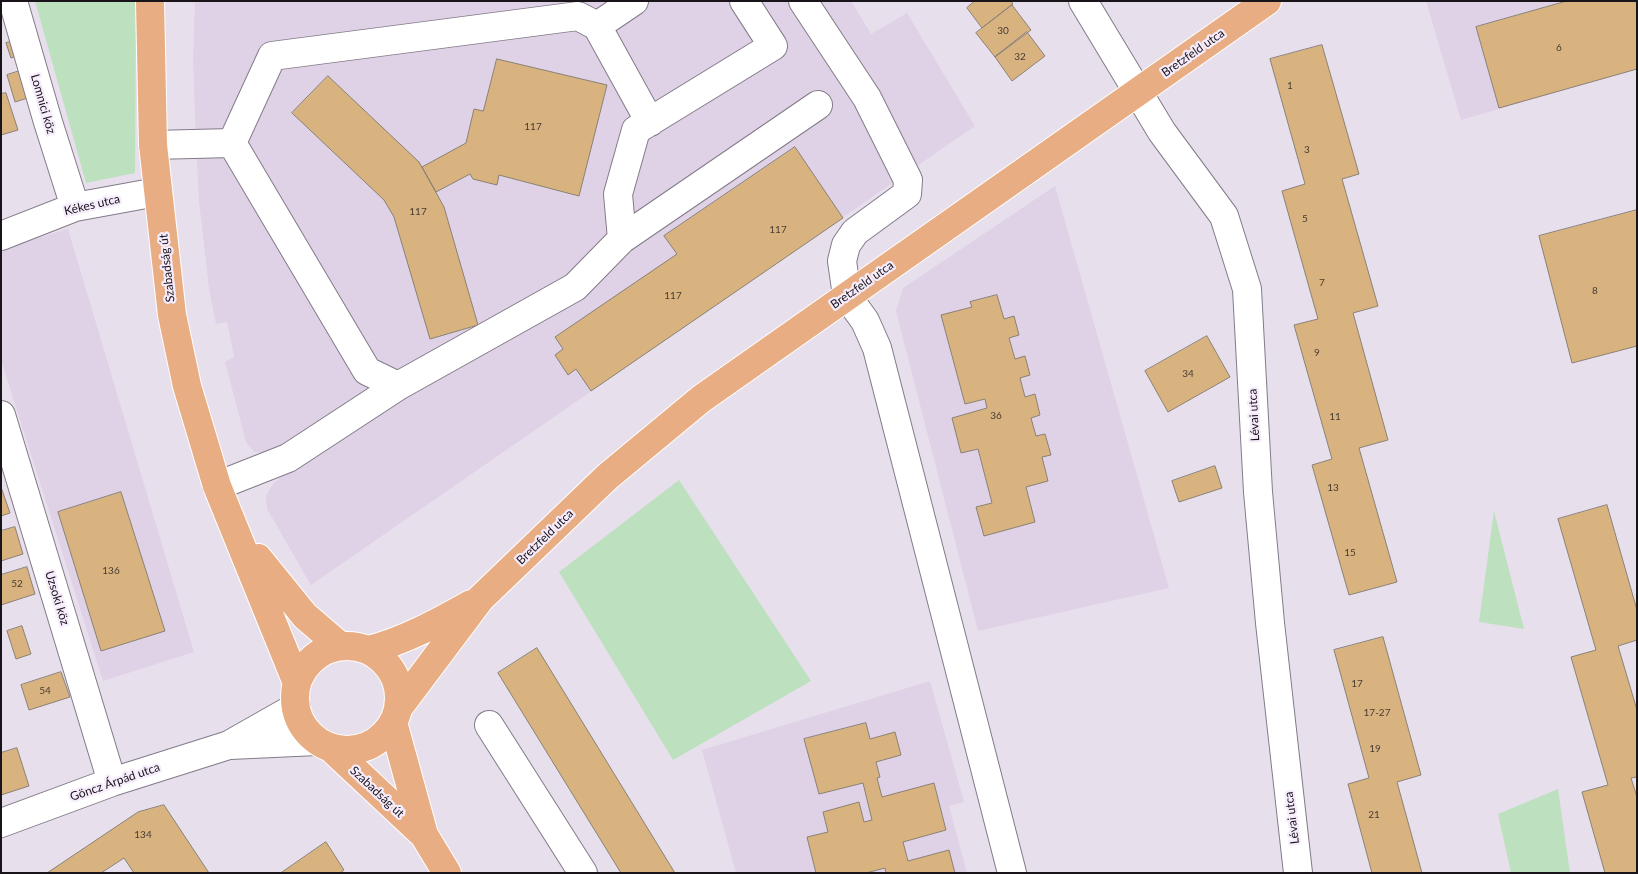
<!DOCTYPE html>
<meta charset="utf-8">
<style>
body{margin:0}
#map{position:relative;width:1638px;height:874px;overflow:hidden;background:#e8dfed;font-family:Lato,sans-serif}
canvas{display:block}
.frame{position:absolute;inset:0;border:2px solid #181419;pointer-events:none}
</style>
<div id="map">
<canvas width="1638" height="874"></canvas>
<div class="frame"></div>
</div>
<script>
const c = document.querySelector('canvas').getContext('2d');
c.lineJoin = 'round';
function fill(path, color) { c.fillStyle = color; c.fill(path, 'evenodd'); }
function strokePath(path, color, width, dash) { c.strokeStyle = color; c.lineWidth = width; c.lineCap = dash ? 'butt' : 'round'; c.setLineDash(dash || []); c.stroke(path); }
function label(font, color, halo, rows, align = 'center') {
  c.font = font + ' Lato,sans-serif'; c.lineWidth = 4.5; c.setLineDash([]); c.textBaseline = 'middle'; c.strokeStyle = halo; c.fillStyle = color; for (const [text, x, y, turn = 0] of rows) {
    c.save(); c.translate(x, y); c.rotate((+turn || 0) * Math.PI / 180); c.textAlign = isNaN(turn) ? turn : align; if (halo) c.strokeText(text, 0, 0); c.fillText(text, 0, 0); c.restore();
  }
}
const built = new Path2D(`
 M195 1H851L871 34 907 13 975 126 311 585 267 509 266 496 273 484 294 466 274 453 254 452 246 442 225 362 234 357 227 322 216 324 209 289 199 201 196 145 193 59Z
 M1426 1H1637V69L1461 120Z
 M1055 186 1169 588 978 631 896 311 903 288Z
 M68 229 194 652 103 681 1 360V249Z
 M930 681 964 802 949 806 967 873H736L702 750Z`);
const green = new Path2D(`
 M35 1H136L135 173 86 183Z
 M679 480 811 681 673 760 559 572Z
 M1494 511 1524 629 1479 622Z
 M1558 789 1570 873H1511L1498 814Z`);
const building = new Path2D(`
 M975 1H1011L1013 4 982 28 967 8Z
 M1567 1H1637V69L1499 108 1476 27Z
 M1012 5 1031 30 995 57 976 33Z
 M1027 32 1045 56 1012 81 995 57Z
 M18 40 22 54 11 58 6 43Z
 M1322 45 1359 174 1342 179 1378 306 1353 313 1388 440 1359 448 1397 582 1349 595 1312 465 1332 459 1294 325 1318 319 1282 191 1305 184 1270 59Z
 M497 59 607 85 579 196 499 175 497 185 473 179 470 174 436 192 422 167 466 143 474 109 483 111Z
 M26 69 34 96 15 102 7 75Z
 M328 76 419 162 444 207 478 325 430 339 394 217 384 200 292 113Z
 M6 93 18 130 1 135V94Z
 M795 147 843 218 591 391 576 369 568 375 555 355 563 349 555 337 677 254 664 236Z
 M1637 210V346L1572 363 1539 236Z
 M997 295 1004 319 1014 316 1019 335 1009 338 1015 359 1025 356 1030 375 1020 378 1025 397 1035 394 1040 415 1031 418 1036 436 1045 434 1051 455 1042 457 1048 481 1026 487 1035 522 984 536 976 507 992 503 978 449 961 453 952 418 987 408 985 399 965 404 941 315 972 307 970 302Z
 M1207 336 1230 377 1168 412 1145 371Z
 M1215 466 1222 488 1179 502 1172 481Z
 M1 487 10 513 1 516Z
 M121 492 165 631 101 651 58 512Z
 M1607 505 1637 610V640L1618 646 1637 710V777L1631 778 1637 797V873H1605L1582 792 1608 785 1571 657 1596 650 1558 519Z
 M15 527 23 554 1 561V531Z
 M27 567 35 594 1 605V575Z
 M22 626 31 654 16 659 7 631Z
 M1383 637 1421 775 1397 782 1422 873H1372L1348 784 1369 778 1334 650Z
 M537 648 675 873H621L498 673Z
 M61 672 70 697 29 710 21 685Z
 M866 723 870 739 895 732 901 755 876 762 880 777 877 778 882 797 934 783 946 830 903 842 908 861 949 850 955 873H886L885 868 866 873H816L807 837 828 832 823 812 859 802 864 822 872 820 863 783 819 794 804 739Z
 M17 748 29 786 1 795V753Z
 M164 805 209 873H134L124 858 101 873H47L138 812Z
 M326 842 344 870 340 873H281Z`);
const minor = new Path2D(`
 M13 1 48 122 75 207
 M634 1 597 26 650 122
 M803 1 867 98 908 180 907 194 855 232 846 245 842 261 847 296 865 321 877 348 1012 873
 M1083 1 1162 132 1224 216 1247 289 1258 492 1270 623 1298 873
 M232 143 272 56 578 16 597 26
 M232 143 367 371 398 386
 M153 145 232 143
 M1 236 75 207 157 192
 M622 239 618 194 636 130 773 46 744 1
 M1 415 112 782
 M217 486 288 458 398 386 575 287 622 239 818 105
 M489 725 583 873
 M230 745 317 741
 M1 823 112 782 229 745 296 707`);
const major = new Path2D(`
 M150 1 153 145 172 315 187 386 217 486 297 683
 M258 558 305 616 340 646
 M295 698a52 52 0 1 1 104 0a52 52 0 1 1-104 0Z
 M369 650C406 640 437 623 471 604
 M399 707 480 599 607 477 701 399 1267 1
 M394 726 424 835
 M331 748 424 835 447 873`);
const numberNames = [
 ["30",1003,31],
 ["6",1559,48],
 ["32",1020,57],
 ["1",1290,86],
 ["117",533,127],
 ["3",1307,150],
 ["117",418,212],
 ["5",1305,219],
 ["117",778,230],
 ["7",1322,283],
 ["8",1595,291],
 ["117",673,296],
 ["9",1317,353],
 ["34",1188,374],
 ["36",996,416],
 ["11",1335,417],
 ["13",1333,488],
 ["15",1350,553],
 ["136",111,571],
 ["52",17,584],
 ["17",1357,684],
 ["54",45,691],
 ["17-27",1377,713],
 ["19",1375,749],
 ["21",1374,815],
 ["134",143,835]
];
const streetNames = [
 ["Bretzfeld utca",1193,53,-35],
 ["Lomnici köz",43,104,74],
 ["Kékes utca",92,205,-13],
 ["Szabadság út",167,268,-96],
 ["Bretzfeld utca",862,285,-35],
 ["Lévai utca",1254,415,-93],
 ["Bretzfeld utca",545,537,-44],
 ["Uzsoki köz",57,598,73],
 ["Göncz Árpád utca",115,782,-19],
 ["Szabadság út",377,792,43],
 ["Lévai utca",1292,818,-97]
];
fill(built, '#dfd2e6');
fill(green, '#bde0bf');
fill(building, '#d8b380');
strokePath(building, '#8a8175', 1);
strokePath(minor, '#837b88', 30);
strokePath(major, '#fff', 30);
strokePath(minor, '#fff', 28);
strokePath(major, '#e8ad82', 28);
label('10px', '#483c33', null, numberNames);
label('12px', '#181419', '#f6ecfb', streetNames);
</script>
